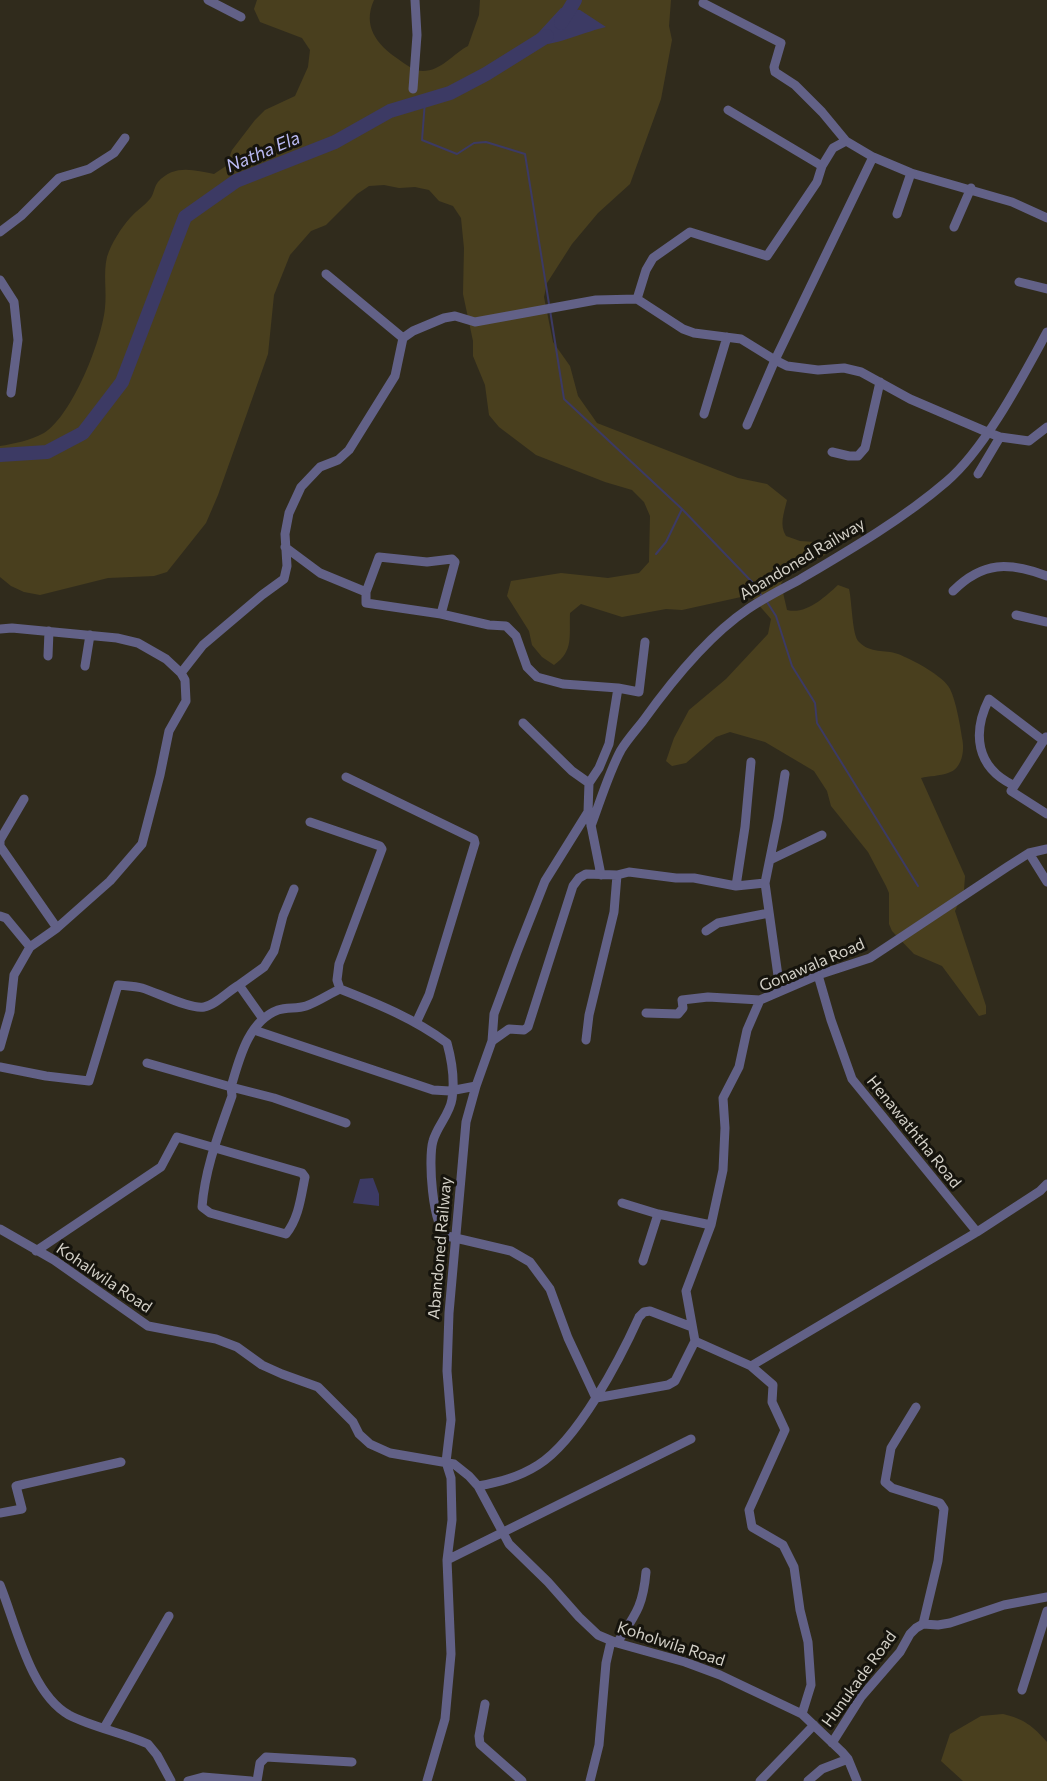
<!DOCTYPE html>
<style>
body{margin:0}
canvas{display:block;background:#302b1c}
</style>
<canvas width="1047" height="1781"></canvas>
<script>
const c = document.querySelector('canvas').getContext('2d');
c.lineJoin = 'round';
function fill(path, color) { c.fillStyle = color; c.fill(path, 'evenodd'); }
function strokePath(path, color, width, dash) { c.strokeStyle = color; c.lineWidth = width; c.lineCap = dash ? 'butt' : 'round'; c.setLineDash(dash || []); c.stroke(path); }
function label(font, color, halo, rows, align = 'center') {
  c.font = font + ' Commissioner,sans-serif'; c.lineWidth = 6; c.setLineDash([]); c.textBaseline = 'middle'; c.strokeStyle = halo; c.fillStyle = color; for (const [text, x, y, turn = 0] of rows) {
    c.save(); c.translate(x, y); c.rotate((+turn || 0) * Math.PI / 180); c.textAlign = isNaN(turn) ? turn : align; if (halo) c.strokeText(text, 0, 0); c.fillText(text, 0, 0); c.restore();
  }
}
const green = new Path2D(`
 M257 0H374C362 26 377 45 398 59 405 64 414 71 423 71 441 71 453 54 468 46L479 15 480 0H671L669 26 672 40 661 99 630 184 598 213 572 244 547 283 544 297 553 342 570 366 578 396 597 423 738 478 767 484 787 500C784 513 779 525 786 536L800 541 830 543V550L825 555 785 576 781 584 787 610C806 615 825 597 838 585L849 589C852 601 852 636 859 642 871 654 884 649 898 654 911 659 944 676 950 689 956 701 960 725 962 738 965 751 962 769 948 773 940 776 929 776 921 778L965 876 964 890 955 911 986 1006V1014L979 1016 942 966 914 954 892 931 889 924V893L886 886 868 852 831 806 827 791 814 771 765 742 730 732 716 737 686 763 672 766 666 761 674 738 689 710 726 679 768 634 771 619 750 595 682 610 666 609 622 617 581 604 570 613C569 636 574 651 554 665L542 657 532 645 529 631 507 596 511 581 561 573 608 578 639 573 649 562 650 516 644 502 632 490 605 482 536 455 499 427 489 415 485 385 473 356V341L463 294 464 248 461 218 453 206 439 201 429 190 415 187 399 188 384 185 369 186 357 194 326 225 311 231 290 255 274 295 268 354 218 495 206 523 167 572 154 576 108 578 40 595 24 592 11 586 0 577V446C14 444 31 440 44 433 72 416 102 340 105 308 107 292 103 273 107 257 111 244 121 228 130 218 136 211 144 206 150 199 154 194 154 187 158 182 174 164 194 170 214 174L226 166 232 150 255 120 265 110 295 96 308 67 310 50 302 38 260 22 254 9Z
 M1003 1714C1024 1719 1033 1726 1047 1742V1781H963L941 1761 950 1734 981 1716Z`);
const water = new Path2D(`
 M561 8 580 10 606 27C583 32 550 49 528 44Z
 M373 1178 379 1194V1206L353 1203 360 1179Z`);
const stream = new Path2D(`
 M425 101 422 140 457 154 474 143 486 142 525 154 549 304
 M550 310 564 399 682 509 754 584 763 598
 M656 554 666 542 682 509
 M767 602 776 616 792 666 815 703 817 723 918 886`);
const river = new Path2D(`
 M561 23 575 0
 M0 455 47 452 83 433 122 382 185 217 236 181 335 142 390 111 450 93 486 74 547 36`);
const minor = new Path2D(`
 M208 0 241 17
 M703 3 781 43 774 67 775 72 795 85 822 112 846 141
 M413 89 417 35 415 0
 M728 110 822 166
 M897 214 911 173
 M954 227 971 188
 M0 232 21 216 59 178 89 169 114 153 125 138
 M326 274 403 338
 M0 280 14 302 18 340 11 393
 M1019 282 1047 289
 M637 299 646 270 653 258 690 232 767 256 817 182 822 166 833 148 846 141 873 157 911 173 1012 202 1047 218
 M704 414 727 337
 M747 425 775 360 873 157
 M832 452 849 456H858L865 448 880 382
 M978 474 1000 437
 M285 547 320 573 366 592V603L441 614 489 625 506 626 516 636 527 667 537 677 563 684 618 688 609 744 599 768 589 783 588 812 545 881 517 952 494 1014 492 1041 476 1086 466 1122 449 1313 447 1371 451 1420 446 1462 451 1478 452 1520 447 1560 451 1654 445 1719 427 1781
 M953 591C983 561 1009 562 1047 576
 M366 592 379 557 427 562 452 559 455 562 441 614
 M1016 615 1047 622
 M0 629 12 628 117 638 138 643 166 659 181 673 185 680 186 701 169 731 160 775 142 844 110 881 57 928 30 947 14 975 10 1012 0 1047
 M48 656 49 631
 M85 666 90 635
 M181 673 203 645 262 595 284 579 287 566 285 534 289 513 301 487 320 467 338 460 349 450 395 376 403 338 413 331 444 318 455 316 475 322 596 300 637 299 683 329 694 333 741 339 775 360 787 366 818 370 844 368 861 372 910 399 987 432 1000 437 1029 441 1047 427
 M618 688 639 692 645 642
 M523 723 572 771 589 783
 M1046 737 1011 791 1047 814
 M346 777 474 839 475 843 429 995 416 1023
 M1013 785C976 767 972 733 989 699L1044 741
 M24 799 0 840V846L57 928
 M590 820 601 875
 M310 822 380 846 382 849 339 964 337 980 340 989
 M591 826C600 802 609 772 621 750 627 740 636 730 643 721 671 682 708 636 748 609 764 598 782 589 799 580 848 551 903 519 946 482 985 449 1022 378 1047 332
 M1029 853 1047 882
 M770 860 822 835
 M765 883 778 819 785 774
 M736 886 745 827 751 762
 M0 916 6 918 30 947
 M706 931 718 923 769 913
 M818 975 831 1020 852 1079 977 1232
 M646 1013 678 1014 683 1008 682 1000 708 997 760 1000
 M263 1019 239 985 264 967 274 951 283 916 294 889
 M254 1030 433 1090 450 1091 476 1086
 M586 1040 589 1015 614 912 617 875
 M492 1041 509 1029 524 1030 528 1027 573 886 579 878 586 874 617 875 629 872 676 878H694L736 886 765 883 780 990
 M0 1067 46 1076 89 1081 118 985C126 986 134 986 142 988 156 992 191 1010 204 1007 216 1005 228 991 239 985
 M346 1123 274 1098 231 1087C239 1060 248 1021 278 1010 287 1007 297 1009 306 1006 318 1002 329 994 340 989 378 1004 415 1019 447 1043 452 1061 455 1080 452 1099 450 1114 437 1126 433 1141 428 1158 432 1225 447 1236L511 1251 530 1262 550 1289 568 1338 596 1398 668 1385 675 1381 695 1341
 M622 1203 658 1214
 M0 1229 54 1260 148 1326 216 1339 237 1347 262 1365 282 1374 318 1387 353 1422 359 1434 370 1444 390 1453 454 1464 469 1476 478 1486 509 1544 548 1582 579 1617 598 1635 617 1643 685 1662 720 1675 802 1714 842 1752 848 1759 857 1781
 M36 1251 161 1167 177 1137 302 1173 305 1177C301 1196 299 1218 286 1234L210 1213 202 1207C205 1168 219 1133 232 1096L231 1087 147 1063
 M643 1261 658 1214 711 1225
 M751 1366 977 1232 1040 1191 1047 1184
 M916 1407 891 1448 885 1482 892 1488 940 1503 944 1509 938 1561 923 1624
 M478 1486C500 1482 519 1477 538 1465 578 1440 620 1359 639 1317L644 1312 650 1311 692 1327
 M0 1513 22 1509 16 1486 121 1462
 M447 1560 691 1439
 M0 1585C16 1624 30 1693 69 1715 92 1727 123 1733 148 1744L157 1755 171 1781
 M617 1643C635 1615 643 1607 646 1572
 M1022 1690 1047 1611
 M485 1704 479 1736 480 1744 522 1781
 M802 1714 811 1685 808 1642 800 1610 794 1567 783 1545 752 1527 749 1510 785 1430 772 1402 773 1385 751 1366 695 1341 686 1291 711 1225 723 1170 725 1128 723 1098 739 1067 747 1030 760 1000 818 975 870 958 1007 867 1029 853 1047 849
 M104 1728 169 1616
 M832 1743 861 1697 900 1652 910 1634 916 1628 923 1624 938 1625 950 1623 1004 1605 1047 1597
 M188 1781 203 1777 251 1781
 M257 1781 260 1763 266 1757 352 1762
 M590 1781 599 1745 606 1663 611 1641
 M760 1781 814 1725
 M808 1781 822 1769 848 1759`);
const streetNames = [
 ["Abandoned Railway",802,559,-31],
 ["Gonawala Road",812,965,-23],
 ["Henawaththa Road",914,1132,51],
 ["Abandoned Railway",440,1248,-85],
 ["Kohalwila Road",104,1278,34],
 ["Koholwila Road",671,1644,18],
 ["Hunukade Road",859,1679,-54]
];
const waterNames = [
 ["Natha Ela",263,152,-23]
];
fill(green, '#493f1e');
fill(water, '#3c3a64');
strokePath(stream, '#3c3a64', 2);
strokePath(river, '#3c3a64', 14);
strokePath(minor, '#626187', 9);
label('16px', '#d4d1c8', '#16140d', streetNames);
label('italic 18px', '#babaf3', '#16140d', waterNames);
</script>
